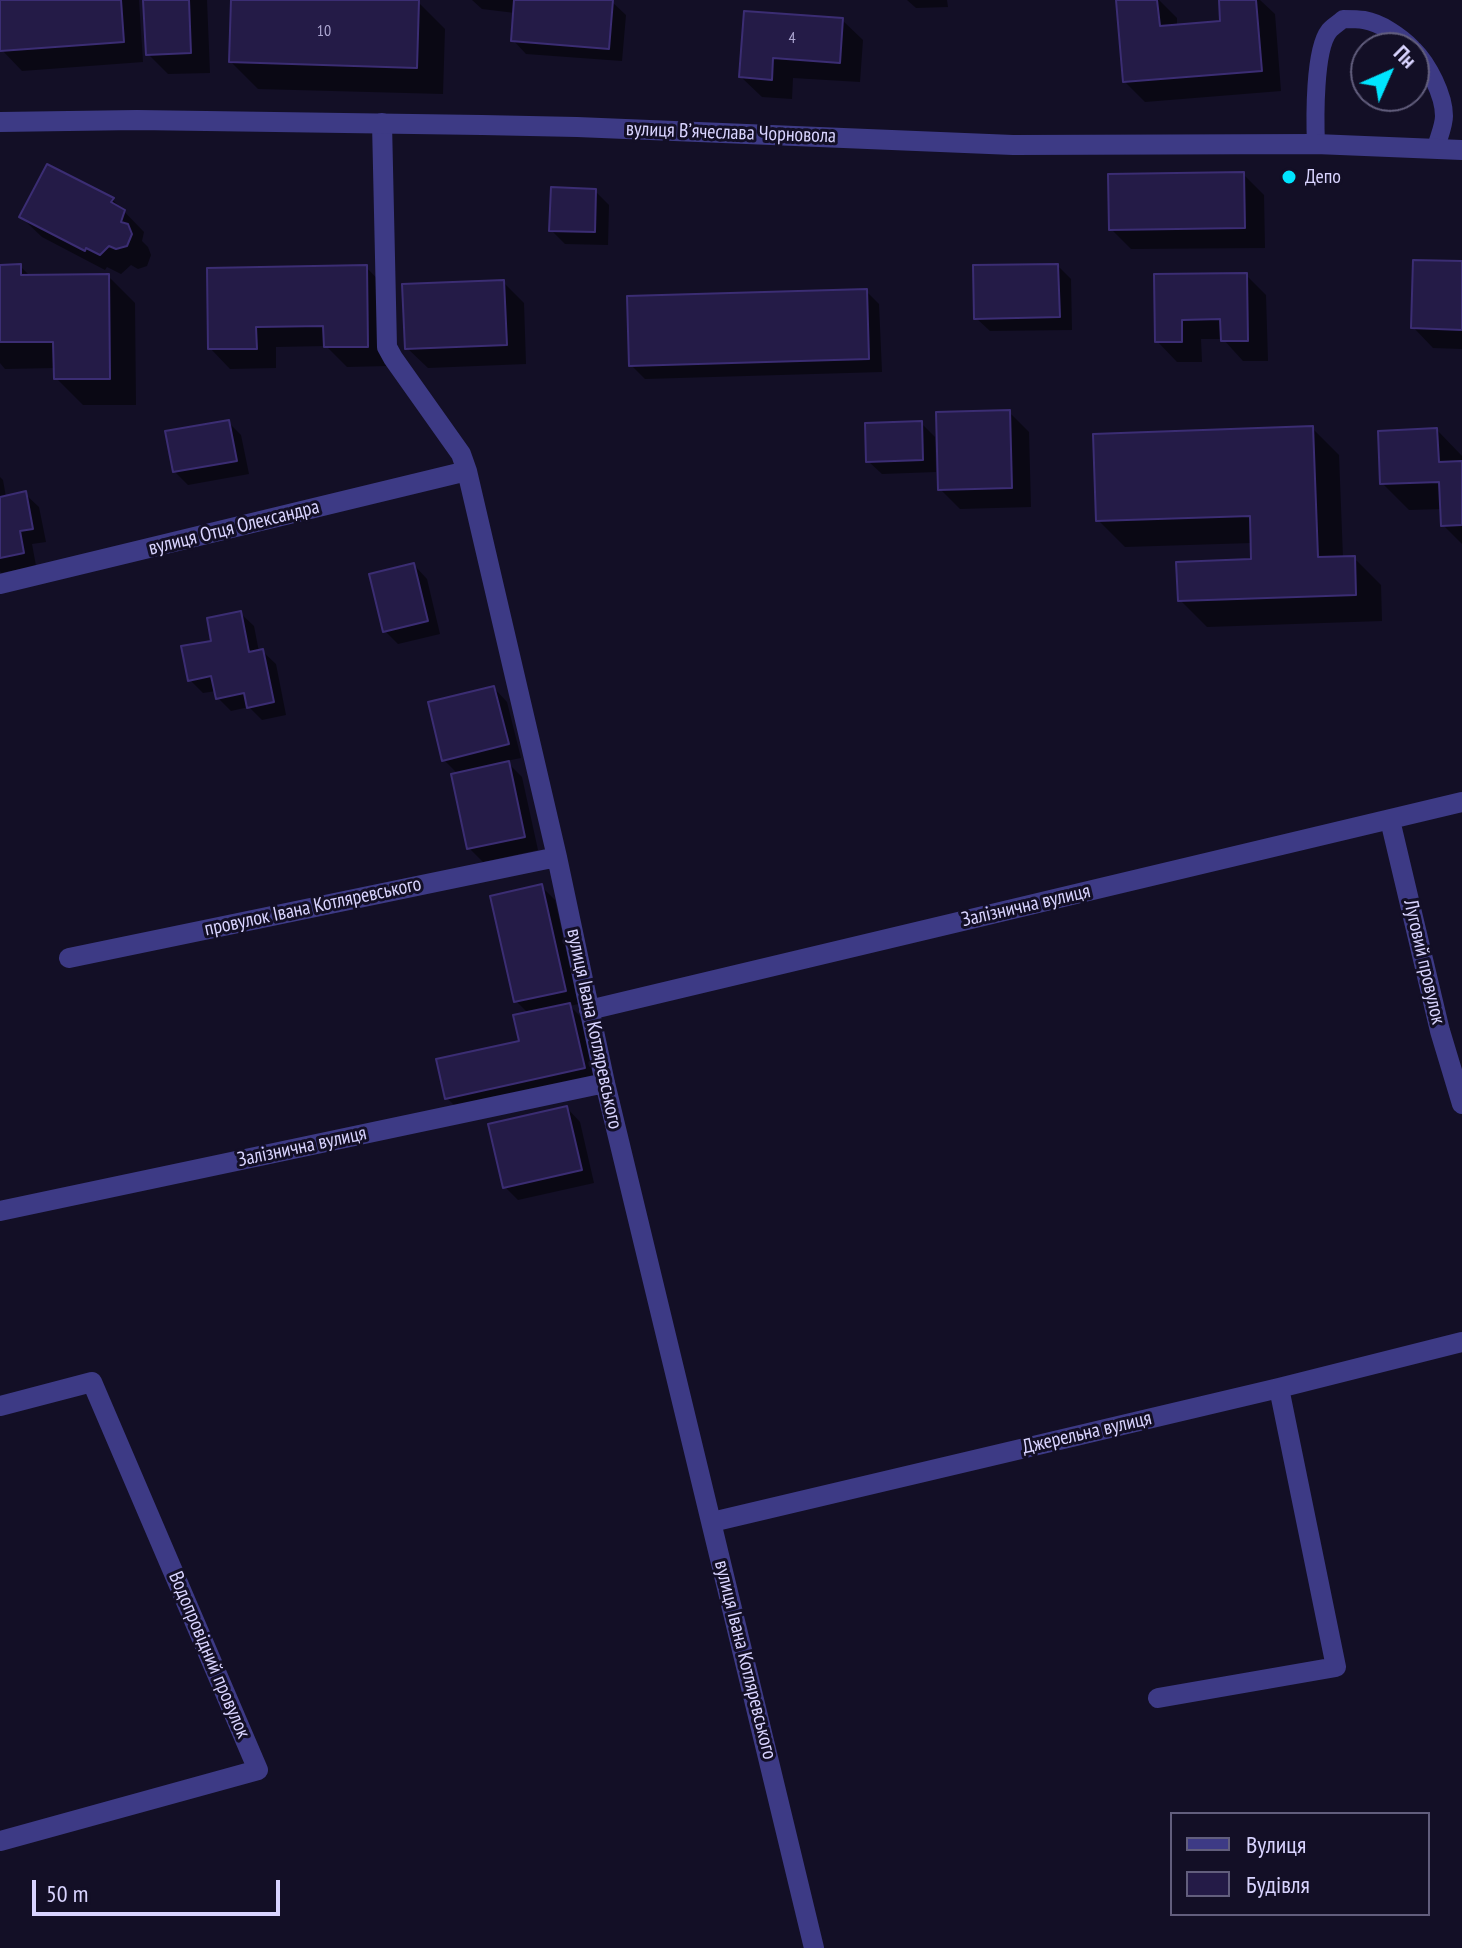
<!DOCTYPE html>
<meta charset="utf-8">
<style>
body{margin:0}
#map{position:relative;width:1462px;height:1948px;overflow:hidden;background:#130f26;font-family:"PT Sans Narrow",sans-serif}
canvas{display:block}
.legend{position:absolute;left:1170px;top:1812px;width:260px;height:104px;box-sizing:border-box;background:#130f26;border:2px solid #625e7d;margin:0;padding:10px 14px;list-style:none;font-size:24px;color:#d9d4ff}
.legend li{display:flex;align-items:center;gap:16px;height:40px}
.legend b{width:40px;border:2px solid #625e7d}
.north{position:absolute;left:1350px;top:32px;width:80px;height:80px;box-sizing:border-box;background:#130f26;border:2px solid #625e7d;border-radius:50%;rotate:45deg;font-size:22px;font-weight:700;line-height:32px;text-align:center;color:#d9d4ff}
.north::after{content:'';display:block;margin:auto;width:28px;height:36px;background:#00e5ff;clip-path:polygon(50% 0,100% 100%,50% 72%,0 100%)}
.scale{position:absolute;left:32px;top:1880px;width:248px;height:36px;box-sizing:border-box;border:4px solid #d9d4ff;border-top:0;padding-left:10px;font-size:24px;line-height:28px;white-space:nowrap;color:#d9d4ff;-webkit-text-stroke:6px #130f26;paint-order:stroke}
</style>
<div id="map">
<canvas width="1462" height="1948"></canvas>
<ul class="legend">
<li><b style="height:10px;background:#3d3a85"></b>Вулиця</li>
<li><b style="height:22px;background:#241b47"></b>Будівля</li>
</ul>
<div class="north">Пн</div>
<div class="scale">50 m</div>
</div>
<script>
const c = document.querySelector('canvas').getContext('2d');
c.lineJoin = 'round';
function fill(path, color) { c.fillStyle = color; c.fill(path, 'evenodd'); }
function strokePath(path, color, width, dash) { c.strokeStyle = color; c.lineWidth = width; c.lineCap = dash ? 'butt' : 'round'; c.setLineDash(dash || []); c.stroke(path); }
function label(font, color, halo, rows, align = 'center') {
  c.font = font + ' "PT Sans Narrow",sans-serif'; c.lineWidth = 6; c.setLineDash([]); c.textBaseline = 'middle'; c.strokeStyle = halo; c.fillStyle = color; for (const [text, x, y, turn = 0] of rows) {
    c.save(); c.translate(x, y); c.rotate((+turn || 0) * Math.PI / 180); c.textAlign = isNaN(turn) ? turn : align; if (halo) c.strokeText(text, 0, 0); c.fillText(text, 0, 0); c.restore();
  }
}
const shadow = new Path2D(`
 M0 0H139L143 62 22 71 2 50Z
 M145 0H207L210 73 168 74 148 54Z
 M233 0 418 2 445 29 443 94 258 89 231 62Z
 M472 0H589L612 2 626 15 622 61 526 54 513 40 515 13 482 9Z
 M907 0H947L948 7 916 8Z
 M1125 0H1159L1177 18V26L1223 22 1221 0H1260L1275 14 1281 91 1145 102 1125 82Z
 M745 13 842 20 863 40 860 82 793 78 792 99 762 97 741 77Z
 M1243 174 1264 195 1265 248 1131 249 1111 229Z
 M595 191 609 205 608 245 565 244 551 230Z
 M112 199 144 232 142 241 148 247 151 255 147 266 138 269 131 265 121 274 107 267 105 270 42 237 21 217Z
 M1462 263V349L1433 348 1413 327Z
 M20 266 31 277 108 276 135 303 136 405H83L56 378V368L5 369 0 363V267Z
 M1058 266 1071 279 1072 330 990 331 976 318Z
 M366 267 386 288 388 366 347 367 326 346 276 347V368L230 369 210 348Z
 M1246 275 1266 295 1268 361H1243L1223 339H1201L1202 362H1177L1157 341 1156 276Z
 M503 282 524 303 526 364 428 368 407 348Z
 M866 291 879 304 882 372 645 379 631 365Z
 M1009 412 1029 432 1031 507 960 509 940 489Z
 M228 422 241 435 249 474 188 485 174 471Z
 M921 423 935 437 936 472 882 474 868 461Z
 M1312 428 1339 455 1343 558H1354L1381 585 1382 621 1207 627 1180 600 1253 561 1252 543 1125 547 1098 520Z
 M1437 430 1462 456V544L1443 525 1442 509 1409 510 1382 483Z
 M0 477 3 480 6 497 25 494 39 507 46 542 32 544 36 566 1 573 0 571Z
 M414 565 427 579 440 634 398 644 385 631Z
 M240 613 254 626 259 652 262 651 276 664 286 715 262 720 249 707 231 711 218 698 216 691 203 693 190 680 213 642Z
 M494 688 507 702 521 758 506 761 522 777 538 850 483 862 469 848 458 774 444 760Z
 M541 886 555 900 578 1004 570 1006 583 1019 597 1081 460 1111 447 1098 521 1042 529 1014 516 1001Z
 M567 1108 580 1122 594 1183 518 1200 505 1187Z`);
const building = new Path2D(`
 M0 0H121L124 42 0 51Z
 M143 0H189L191 53 146 55Z
 M231 0H419L417 68 229 62Z
 M514 0H613L609 49 511 41Z
 M1116 0H1157L1160 26 1220 21 1219 0H1256L1262 71 1123 82Z
 M744 11 843 18 840 63 773 58 772 80 739 77Z
 M47 164 114 198 111 202 125 210 121 222 128 224 132 234 127 246 116 249 109 246 100 255 86 248 85 251 19 217Z
 M1244 172 1245 228 1109 230 1108 174Z
 M551 187 596 189 595 232 549 231Z
 M1413 260 1462 261V330L1411 328Z
 M21 264V275L109 274 110 379H54L53 342H0V265Z
 M1058 264 1060 317 974 319 973 265Z
 M367 265 368 347H324L323 326 256 327 257 349H208L207 268Z
 M1247 273 1248 341H1221L1220 319 1182 320V342H1155L1154 274Z
 M504 280 507 345 405 349 402 284Z
 M867 289 869 359 629 366 627 296Z
 M1010 410 1012 488 938 490 936 412Z
 M229 420 237 461 173 472 165 431Z
 M922 421 923 460 866 462 865 423Z
 M1313 426 1318 557 1355 556 1356 595 1178 601 1176 562 1251 559 1250 516 1096 521 1093 434Z
 M1437 428 1439 462 1462 461V525L1441 526 1439 482 1380 484 1378 431Z
 M26 491 33 529 20 531 24 553 0 558V497Z
 M414 563 428 621 383 632 369 574Z
 M241 611 249 652 263 649 274 702 247 708 244 693 216 699 211 676 188 681 181 646 211 641 207 618Z
 M494 686 509 744 442 761 428 702Z
 M509 761 525 837 467 849 451 774Z
 M542 884 566 991 514 1002 490 896Z
 M570 1003 585 1068 445 1099 436 1059 519 1041 513 1015Z
 M567 1106 582 1170 503 1188 488 1124Z`);
const service = new Path2D(`
 M1414 50C1428 64 1444 95 1444 116 1444 126 1438 139 1436 148
 M1316 144C1315 120 1314 50 1329 31 1332 27 1339 23 1343 19 1350 19 1358 19 1364 20 1381 23 1400 36 1412 48`);
const minor = new Path2D(`
 M382 123 387 347 393 358 461 454 467 471 557 857 605 1083 814 1948
 M0 584 467 471
 M1390 820 1440 1031 1462 1104
 M69 958 557 857
 M589 1010 1462 802
 M0 1211 605 1083
 M0 1406 92 1382 258 1770 0 1841
 M712 1522 1279 1388 1462 1342
 M1158 1698 1336 1667 1279 1388`);
const tertiary = new Path2D(`
 M0 122 137 120 482 125 577 127 1013 145 1316 144 1462 150`);
const markers = [
 [1289,177,8,"#00e5ff"]
];
const numberNames = [
 ["10",324,31],
 ["4",792,38]
];
const streetNames = [
 ["вулиця Вʼячеслава Чорновола",731,133,2],
 ["вулиця Отця Олександра",234,528,-14],
 ["Залізнична вулиця",1026,906,-13],
 ["провулок Івана Котляревського",313,907,-12],
 ["Луговий провулок",1424,962,77],
 ["вулиця Івана Котляревського",594,1029,78],
 ["Залізнична вулиця",302,1147,-12],
 ["Джерельна вулиця",1087,1433,-13],
 ["Водопровідний провулок",209,1655,67],
 ["вулиця Івана Котляревського",745,1660,76]
];
const poiNames = [
 ["Депо",1305,177]
];
fill(shadow, '#0007');
fill(building, '#241b47');
strokePath(building, '#3b2d73', 2);
strokePath(service, '#3d3a85', 18);
strokePath(minor, '#3d3a85', 20);
strokePath(tertiary, '#3d3a85', 20);
for (const [x, y, r, color] of markers) { const dot = new Path2D(); dot.arc(x, y, r, 0, 2 * Math.PI); c.fillStyle = color; c.fill(dot); strokePath(dot, '#130f26', 3); }
label('16px', '#aca6d1', null, numberNames);
label('20px', '#d9d4ff', '#130f26', streetNames);
label('20px', '#d9d4ff', '#130f26', poiNames, 'left');
</script>
